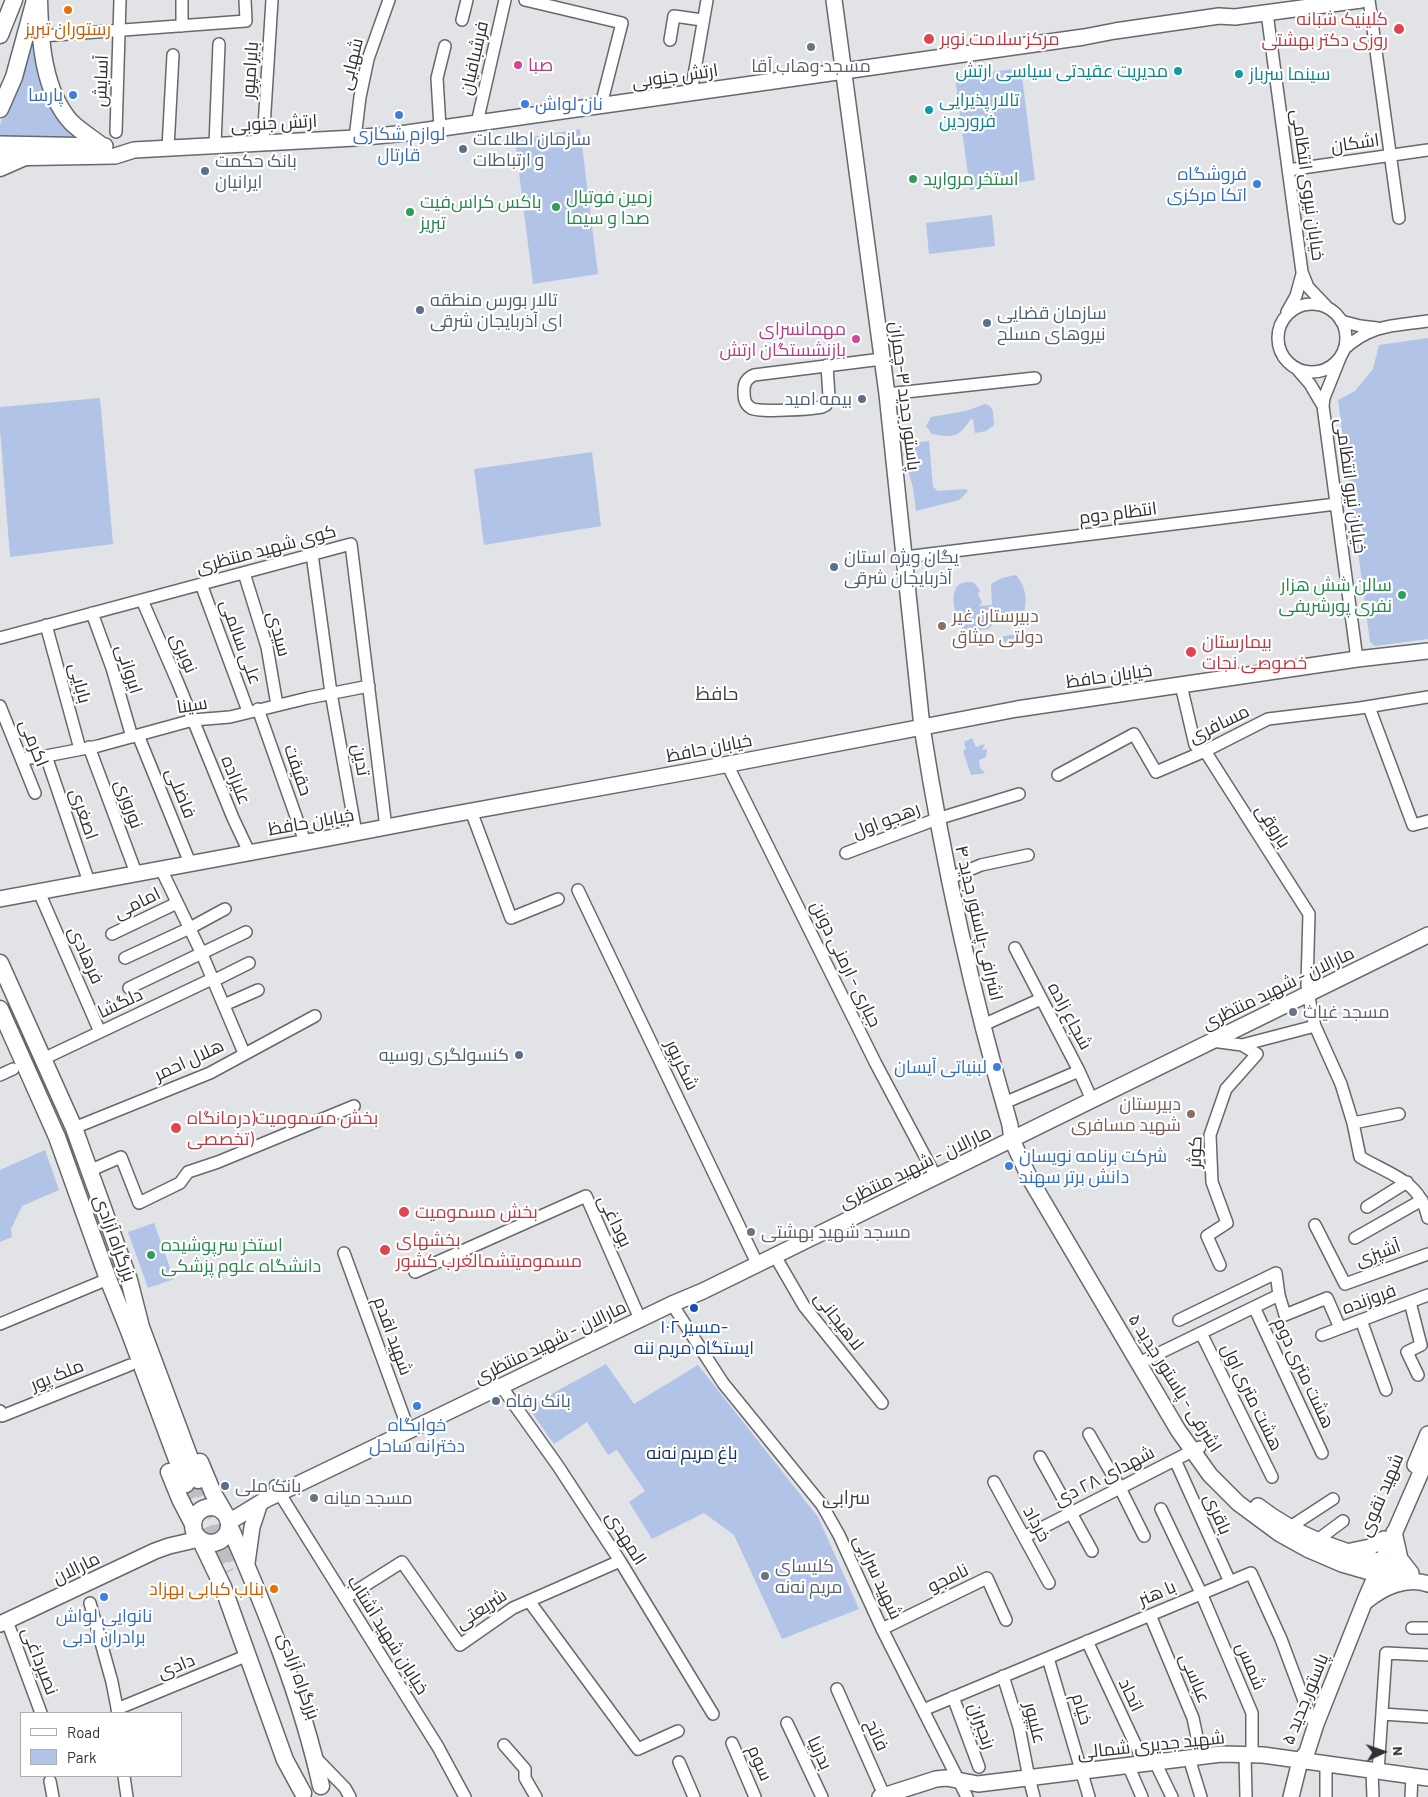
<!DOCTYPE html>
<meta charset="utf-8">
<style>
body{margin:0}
#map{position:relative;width:1428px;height:1797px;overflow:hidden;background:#e1e3e6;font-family:Barlow,sans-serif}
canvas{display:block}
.legend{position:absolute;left:20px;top:1712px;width:162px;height:65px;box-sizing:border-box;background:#fff;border:1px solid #adadad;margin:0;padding:6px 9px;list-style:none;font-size:15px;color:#313132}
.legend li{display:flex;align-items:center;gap:10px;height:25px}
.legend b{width:25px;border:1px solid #adadad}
.north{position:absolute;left:1358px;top:1727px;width:50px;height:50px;-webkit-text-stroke:4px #fff;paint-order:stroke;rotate:87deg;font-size:14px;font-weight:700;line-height:20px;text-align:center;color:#313132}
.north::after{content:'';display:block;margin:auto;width:18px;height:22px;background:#313132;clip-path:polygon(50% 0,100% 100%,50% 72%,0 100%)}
</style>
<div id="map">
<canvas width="1428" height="1797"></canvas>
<ul class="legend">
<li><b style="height:6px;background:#fff"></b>Road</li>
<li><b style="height:14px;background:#b1c3e7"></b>Park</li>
</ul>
<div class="north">N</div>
</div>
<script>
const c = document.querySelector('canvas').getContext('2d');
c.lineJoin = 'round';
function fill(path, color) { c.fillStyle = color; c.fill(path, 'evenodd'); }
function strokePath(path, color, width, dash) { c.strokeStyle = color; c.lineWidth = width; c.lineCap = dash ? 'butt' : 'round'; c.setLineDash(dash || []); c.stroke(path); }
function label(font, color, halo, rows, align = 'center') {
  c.font = font + ' Barlow,Cairo,sans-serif'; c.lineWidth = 4.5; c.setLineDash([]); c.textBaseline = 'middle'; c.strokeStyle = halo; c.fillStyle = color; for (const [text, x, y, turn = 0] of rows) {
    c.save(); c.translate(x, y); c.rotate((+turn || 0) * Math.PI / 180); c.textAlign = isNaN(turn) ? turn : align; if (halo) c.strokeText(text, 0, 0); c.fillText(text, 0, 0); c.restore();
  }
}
const green = new Path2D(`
 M36 27 41 67 89 142 0 138V125Z
 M1021 68 1035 180 970 190 955 77Z
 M580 129 598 274 533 284 515 140Z
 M992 215 995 246 929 254 926 223Z
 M1428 338V639L1375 646 1370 642 1338 400 1355 391 1373 369 1379 345Z
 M100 398 113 544 10 557 0 429V407Z
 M985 404 990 406 993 411 994 425 986 431 975 433 973 419H971C958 438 953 438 932 434L926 426 931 417 966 411Z
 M929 441 933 487 938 491 966 489 968 491 959 500 916 511 913 488 903 453 920 442Z
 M592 452 601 526 484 545 474 469Z
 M1016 575C1027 588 1028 603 1022 619L1021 614 1016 612 1008 618 999 621 993 616 994 622 989 629C982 629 972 634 966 631 956 627 950 596 956 588 959 582 967 582 973 582L980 590 978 595 982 602 979 606 992 605 991 584 1002 578Z
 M1028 633 1031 643 1014 645 1011 643H1005L1002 638 1004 636Z
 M972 738 976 747 985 744 982 750 987 749 986 757 979 760 980 768 985 773 971 775 963 751 966 749 964 742Z
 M45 1150 59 1190 22 1206 11 1229 12 1237 0 1242V1170Z
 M154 1223 174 1279 148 1288 128 1232Z
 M606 1364 634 1404 698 1365 818 1517 859 1609 782 1639 734 1535 704 1513 652 1539 629 1502 645 1491 617 1450 608 1455 587 1422 554 1444 528 1407Z`);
const highwayTunnel = new Path2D(`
 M198 1480 239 1567
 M186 1484 226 1573`);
const minor = new Path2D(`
 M525 0 622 23 601 105
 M1369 0 1399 218
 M1267 13 1302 272 1308 287 1327 307
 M462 20 467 0
 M182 26V0
 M42 36 246 21 245 0
 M670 40 674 16 702 20
 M691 93 707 0
 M477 123 505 0
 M440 128 437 78 445 46
 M116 132 120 0
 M355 138 360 97 368 59 389 0
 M263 143 272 0
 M215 145 219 44
 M168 148 173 55
 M1288 170 1428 150
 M1278 338a34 34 0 1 1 68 0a34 34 0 1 1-68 0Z
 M1287 312 1296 296 1302 274
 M1341 321 1360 326 1377 328
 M1344 349C1372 324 1393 326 1428 321
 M1340 358 1324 398 1323 406 1357 659
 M827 365 829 397 826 405 822 407C811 409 759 413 751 408 744 404 744 397 744 390 744 383 747 378 754 375L882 359
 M1297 369 1310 384 1323 406
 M887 394 1035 378
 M312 554 331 693 356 833
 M905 557 1336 504
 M244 573 267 647 277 705
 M201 584 248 711
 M142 600 178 683 233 818 249 852
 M92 613 112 668 132 737
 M46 625 80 749
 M0 638 351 544 386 828
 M1181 685 1195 745 1205 751 1309 914 1307 985 1312 1014 1315 1026 1341 1084 1353 1123 1360 1157C1390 1175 1420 1180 1428 1218
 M0 706 35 793
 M1369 707 1413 825 1428 821
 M258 709 305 842
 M138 735 190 863
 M89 747 136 873
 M46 756 89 882
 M22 759 46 756 98 746 193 720 230 717 308 698 369 686
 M727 764 876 1064 936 1177
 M1058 775 1134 734 1156 772 1205 751 1268 719 1360 708 1428 697
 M471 811 511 918 558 899
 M846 853 937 819 1019 794
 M161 869 202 954 244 1053
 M948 879 981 865 1028 855
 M578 890 754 1257
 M39 892 100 1032
 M112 934 177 903
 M1015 948 1079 1071 1092 1100
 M125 958 190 928 225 909
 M213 981 249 963
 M129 988 246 932
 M224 1005 258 990
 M983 1025 1041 999
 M1212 1041 1242 1045 1257 1054 1226 1089 1210 1135 1212 1182 1227 1223 1207 1236 1220 1265
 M1242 1045 1315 1026
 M43 1059 212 979
 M0 1075 13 1069
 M1004 1103 1079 1071
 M1353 1123 1399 1114
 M74 1128 210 1073 315 1016
 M89 1171 121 1157 139 1203 180 1183 188 1172 218 1162 354 1106
 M1367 1207 1407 1182
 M1315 1225 1345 1284 1428 1254
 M1355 1238 1422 1200
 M344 1253 409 1431
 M775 1256 804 1306 882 1403
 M415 1272 586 1196 640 1319
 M1410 1302 1421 1345 1407 1352 1418 1375
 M672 1304 723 1383 822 1505 839 1535 882 1629 967 1797
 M1254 1307 1322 1453
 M1179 1320 1276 1273 1279 1295 1285 1315 1327 1298 1340 1328
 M1361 1320 1386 1390
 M0 1324 108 1279
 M1201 1333 1272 1477
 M1322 1335 1428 1295
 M1139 1363 1279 1295
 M501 1386 558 1466 620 1561 713 1714
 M0 1411 2 1416 130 1365
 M1089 1434 1120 1488 1144 1536
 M1040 1457 1092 1551
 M1175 1460 1230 1582
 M994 1482 1049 1583
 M275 1486 438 1747 465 1797
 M1161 1509 1201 1593 1252 1713V1755
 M1290 1527 1333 1499
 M1024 1537 1200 1447
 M1316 1541 1343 1521
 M345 1598 402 1562 460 1645 513 1608 620 1561
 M529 1601 638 1749 678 1731
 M90 1603 112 1682 118 1713
 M1150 1615 1193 1718 1201 1756
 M7 1621 41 1713
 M1412 1628H1428
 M882 1629 987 1578 1006 1620
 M1087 1641 1144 1763
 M1048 1658 1089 1797
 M1003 1676 1019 1727 1029 1778 1034 1797
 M837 1689 884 1795
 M953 1697 979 1767
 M117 1709 248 1655
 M923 1710 1251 1573 1281 1639 1309 1714 1316 1724
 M1382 1714 1428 1717
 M787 1723 822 1797
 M732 1743 755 1797
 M504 1745 525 1769V1778L536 1797
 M1245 1755 1246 1797
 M315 1757 345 1788 350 1797
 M1189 1758 1201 1797
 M679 1762 694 1797
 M1155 1762 1172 1797
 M1128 1765 1142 1797
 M1372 1771 1373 1797
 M1378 1772 1386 1653 1428 1655
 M124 1776 127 1797
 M50 1781 53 1797
 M1326 1797V1765
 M1411 1797 1412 1776`);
const major = new Path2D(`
 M834 0 887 394 922 727C943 861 972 995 1010 1125L1012 1140 1030 1179 1178 1430 1210 1475 1238 1503 1280 1534 1307 1549 1342 1564 1404 1582
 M0 144 105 146
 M0 158 115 156 134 150 355 138 407 133 1084 37 1115 31 1219 16 1235 17 1361 0
 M0 899 329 838 444 816 703 769 1017 709 1357 659 1428 651
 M1415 1465 1428 1434
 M1258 1506C1304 1542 1355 1554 1409 1571
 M229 1522 265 1500 672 1304 703 1291 1428 935
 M1394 1532 1400 1559 1411 1573
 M1351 1551 1370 1547 1384 1539
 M247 1563 252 1527 260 1503
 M1365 1602C1382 1588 1406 1576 1428 1584
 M0 1624 155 1551 169 1546 199 1539
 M880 1797 936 1779 946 1778 978 1784 1221 1754 1263 1755 1428 1778
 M1291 1797 1300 1761 1307 1752 1316 1724 1366 1598 1428 1456`);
const highway = new Path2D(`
 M39 0C40 40 43 91 71 122 80 131 92 138 102 146
 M0 35 14 0
 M0 109 14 77 35 0
 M0 168 25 157
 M0 963 74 1128 129 1280 141 1327 198 1480
 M0 1009 57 1137 108 1279 129 1331 186 1484
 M200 1462 213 1493 224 1512
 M169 1472 180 1499 193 1524
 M193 1525a18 18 0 1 1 36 0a18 18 0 1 1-36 0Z
 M229 1525C266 1610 301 1696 321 1786
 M200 1539 223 1587 285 1760 303 1793`);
const markers = [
 [68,10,5,"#e8710a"],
 [1399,29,6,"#e0444e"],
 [929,39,6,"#e0444e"],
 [811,47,5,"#6b7280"],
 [518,65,5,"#d1479c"],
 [1178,71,5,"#0f9aa8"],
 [1239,74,5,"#0f9aa8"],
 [73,95,5,"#3f7fe0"],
 [525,104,5,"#3f7fe0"],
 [929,110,5,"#0f9aa8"],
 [399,115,5,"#3f7fe0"],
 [463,149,5,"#5c6f8a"],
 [205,171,5,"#5c6f8a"],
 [913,179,5,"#2e9e5b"],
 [1257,184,5,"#3f7fe0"],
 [556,207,5,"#2e9e5b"],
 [410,212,5,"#2e9e5b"],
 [420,310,5,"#5c6f8a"],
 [987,323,5,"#5c6f8a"],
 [856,339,5,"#d1479c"],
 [862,399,5,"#5c6f8a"],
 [834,567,5,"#5c6f8a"],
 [1402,595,5,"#2e9e5b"],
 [942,626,5,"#8d6e63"],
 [1191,652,6,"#e0444e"],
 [1293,1012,5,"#6b7280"],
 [519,1055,5,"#5c6f8a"],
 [997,1067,5,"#3f7fe0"],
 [1191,1114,5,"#8d6e63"],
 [176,1128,6,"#e0444e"],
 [1009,1166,5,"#3f7fe0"],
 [404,1212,6,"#e0444e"],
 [751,1232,5,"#6b7280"],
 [385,1250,6,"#e0444e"],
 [151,1255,5,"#2e9e5b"],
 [694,1308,5,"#1a4fb4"],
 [496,1401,5,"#5c6f8a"],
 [417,1406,5,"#3f7fe0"],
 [225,1486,5,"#5c6f8a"],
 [314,1498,5,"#6b7280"],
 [765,1576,5,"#6b7280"],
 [274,1589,5,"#e8710a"],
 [104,1597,5,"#3f7fe0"]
];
const healthNames = [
 ["کلینیک شبانه",1388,19,"right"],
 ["روزی دکتر بهشتی",1388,40,"right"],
 ["مرکز سلامت نوبر",940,39],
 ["بیمارستان",1202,642],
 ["خصوصی نجات",1202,663],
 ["بخش مسمومیت(درمانگاه",187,1118],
 ["تخصصی)",187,1139],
 ["بخش مسمومیت",415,1212],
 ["بخشهای",396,1240],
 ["مسمومیتشمالغرب کشور",396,1261]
];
const foodNames = [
 ["رستوران تبریز",68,29],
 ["بناب کبابی بهزاد",264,1589,"right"]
];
const streetNames = [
 ["فرشبافیان",474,58,-77],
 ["شهابی",351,64,-76],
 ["بایرامپور",250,70,-86],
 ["ارتش جنوبی",675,76,-8],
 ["آسایش",101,81,-88],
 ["ارتش جنوبی",274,123,-3],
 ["اشکان",1355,143,-8],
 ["خیابان نیروی انتظامی",1308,185,82],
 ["پاستور جدید ۳-چمران",905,396,83],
 ["خیابان نیرو انتظامی",1351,486,82],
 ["انتظام دوم",1118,513,-7],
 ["کوی شهید منتظری",266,549,-15],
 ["سیدی",279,634,75],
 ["علی سالمی",241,642,70],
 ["نوبری",184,653,67],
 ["ایروانی",129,669,72],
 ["خیابان حافظ",1109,676,-8],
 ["بابایی",80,683,75],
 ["سینا",192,705,-9],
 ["مسافری",1219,724,-26],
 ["اکرمی",34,743,68],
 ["خیابان حافظ",709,748,-11],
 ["تدین",361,760,80],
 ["حقیقت",298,770,71],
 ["علیزاده",236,780,68],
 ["فاضلی",181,793,68],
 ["نوروزی",129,804,70],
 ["اصغری",84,814,71],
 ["رهجو اول",886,820,-21],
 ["خیابان حافظ",311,822,-10],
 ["باروقی",1273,826,57],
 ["امامی",137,903,-26],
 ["اشرافی-پاستور جدید ۴",979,923,77],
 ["فرهادی",86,955,66],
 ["جباری - ارمنی دونن",846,964,64],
 ["مارالان - شهید منتظری",1278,988,-26],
 ["دلگشا",120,1003,-25],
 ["شجاع زاده",1070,1016,62],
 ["هلال احمر",189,1060,-25],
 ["شکرپور",682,1065,64],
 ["کوثر",1195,1152,-88],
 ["مارالان - شهید منتظری",915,1167,-26],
 ["بوداغی",615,1221,64],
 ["بزرگراه آزادی",115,1238,70],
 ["آشپزی",1378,1253,-20],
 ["فروزنده",1369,1299,-20],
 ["لاهیجانی",839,1321,52],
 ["شهید اقدم",393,1336,70],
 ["مارالان - شهید منتظری",550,1342,-26],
 ["هشت متری دوم",1304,1373,65],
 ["ملک پور",57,1375,-22],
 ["اشرفی - پاستور جدید ۵",1175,1383,58],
 ["هشت متری اول",1252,1397,64],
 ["شهدای ۲۸ دی",1104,1476,-27],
 ["شهید نقوی",1381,1495,-67],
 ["باقری",1218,1514,66],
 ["خرداد",1037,1524,62],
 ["المهدی",626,1538,58],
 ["مارالان",76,1568,-26],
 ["شهید سرابی",878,1577,65],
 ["نامجو",948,1578,-26],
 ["با هنر",1157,1593,-23],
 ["شریعتی",481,1609,-33],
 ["خیابان شهید آشتاب",388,1635,58],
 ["نصیرداغی",40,1661,69],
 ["دادی",176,1666,-22],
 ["شمس",1251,1666,67],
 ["بزرگراه آزادی",299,1676,70],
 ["عباسی",1195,1678,67],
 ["اتحاد",1131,1695,65],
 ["پاستور جدید ۵",1305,1699,-68],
 ["خیام",1082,1709,73],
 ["علیپور",1035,1723,76],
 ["رنجبران",982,1726,70],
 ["فاتح",877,1735,66],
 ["شهید جدیری شمالی",1151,1745,-6],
 ["بدرنیا",820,1753,65],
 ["سوم",760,1763,67]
];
const hotelNames = [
 ["صبا",528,65],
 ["مهمانسرای",846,329,"right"],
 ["بازنشستگان ارتش",846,350,"right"]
];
const worshipNames = [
 ["مسجد وهاب آقا",811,66,"center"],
 ["مسجد غیاث",1303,1012],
 ["مسجد شهید بهشتی",761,1232],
 ["مسجد میانه",324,1498],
 ["کلیسای",775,1566],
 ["مریم نه‌نه",775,1587]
];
const cultureNames = [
 ["مدیریت عقیدتی سیاسی ارتش",1168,71,"right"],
 ["سینما سرباز",1249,74],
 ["تالار پذیرایی",939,100],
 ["فروردین",939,121]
];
const shopNames = [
 ["پارسا",63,95],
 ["نان لواش",535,104,"left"],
 ["لوازم شکاری",399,134,"center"],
 ["قارتال",399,155,"center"],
 ["فروشگاه",1247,174],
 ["اتکا مرکزی",1247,195],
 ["لبنیاتی آیسان",987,1067],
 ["شرکت برنامه نویسان",1019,1156,"left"],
 ["دانش برتر سهند",1019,1177,"left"],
 ["خوابگاه",417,1425,"center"],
 ["دخترانه ساحل",417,1446,"center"],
 ["نانوایی لواش",104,1616,"center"],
 ["برادران ادبی",104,1637,"center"]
];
const serviceNames = [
 ["سازمان اطلاعات",473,139],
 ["و ارتباطات",473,160],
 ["بانک حکمت",215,161],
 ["ایرانیان",215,182],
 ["تالار بورس منطقه",430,300],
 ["ای آذربایجان شرقی",430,321],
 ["سازمان قضایی",997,313],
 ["نیروهای مسلح",997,334],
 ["بیمه امید",852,399,"right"],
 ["یگان ویژه استان",844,557],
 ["آذربایجان شرقی",844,578],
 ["کنسولگری روسیه",509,1055,"right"],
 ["بانک رفاه",506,1401],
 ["بانک ملی",235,1486]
];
const leisureNames = [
 ["استخر مروارید",923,179],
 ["زمین فوتبال",566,197],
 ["صدا و سیما",566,218],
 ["باکس کراس‌فیت",420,202],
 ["تبریز",420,223],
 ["سالن شش هزار",1392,585,"right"],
 ["نفری پورشریفی",1392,606,"right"],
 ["استخر سرپوشیده",161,1245],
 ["دانشگاه علوم پزشکی",161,1266]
];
const educationNames = [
 ["دبیرستان غیر",952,616],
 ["دولتی میثاق",952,637],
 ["دبیرستان",1181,1104,"right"],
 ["شهید مسافری",1181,1125,"right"]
];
const transitNames = [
 ["مسیر ۱۰۲-",694,1327],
 ["ایستگاه مریم ننه",694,1348]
];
const parkNames = [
 ["باغ مریم نه‌نه",692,1453]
];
const neighbourhoodNames = [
 ["حافظ",717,694],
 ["سرابی",846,1498]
];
fill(green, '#b1c3e7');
strokePath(highwayTunnel, '#bebfc2', 16, [16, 8]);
strokePath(minor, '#67686b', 14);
strokePath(major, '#67686b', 18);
strokePath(highway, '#67686b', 19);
strokePath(minor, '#fff', 11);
strokePath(major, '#fff', 15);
strokePath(highway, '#fff', 16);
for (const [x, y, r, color] of markers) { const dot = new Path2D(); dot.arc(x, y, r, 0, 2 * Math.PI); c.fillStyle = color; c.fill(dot); strokePath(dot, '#fff', 2); }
label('18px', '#be3a42', '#fff', healthNames, 'left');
label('18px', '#c56008', '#fff', foodNames);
label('18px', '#313132', '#fff', streetNames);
label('18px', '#b23c85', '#fff', hotelNames, 'left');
label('18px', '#5b616d', '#fff', worshipNames, 'left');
label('18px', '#0d838f', '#fff', cultureNames, 'left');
label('18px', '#366cbe', '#fff', shopNames, 'right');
label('18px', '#4e5e75', '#fff', serviceNames, 'left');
label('18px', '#27864d', '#fff', leisureNames, 'left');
label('18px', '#785e54', '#fff', educationNames, 'left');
label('18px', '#164399', '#fff', transitNames);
label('18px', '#1b3064', '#fff', parkNames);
label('19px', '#3b3d3f', '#fff', neighbourhoodNames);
</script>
